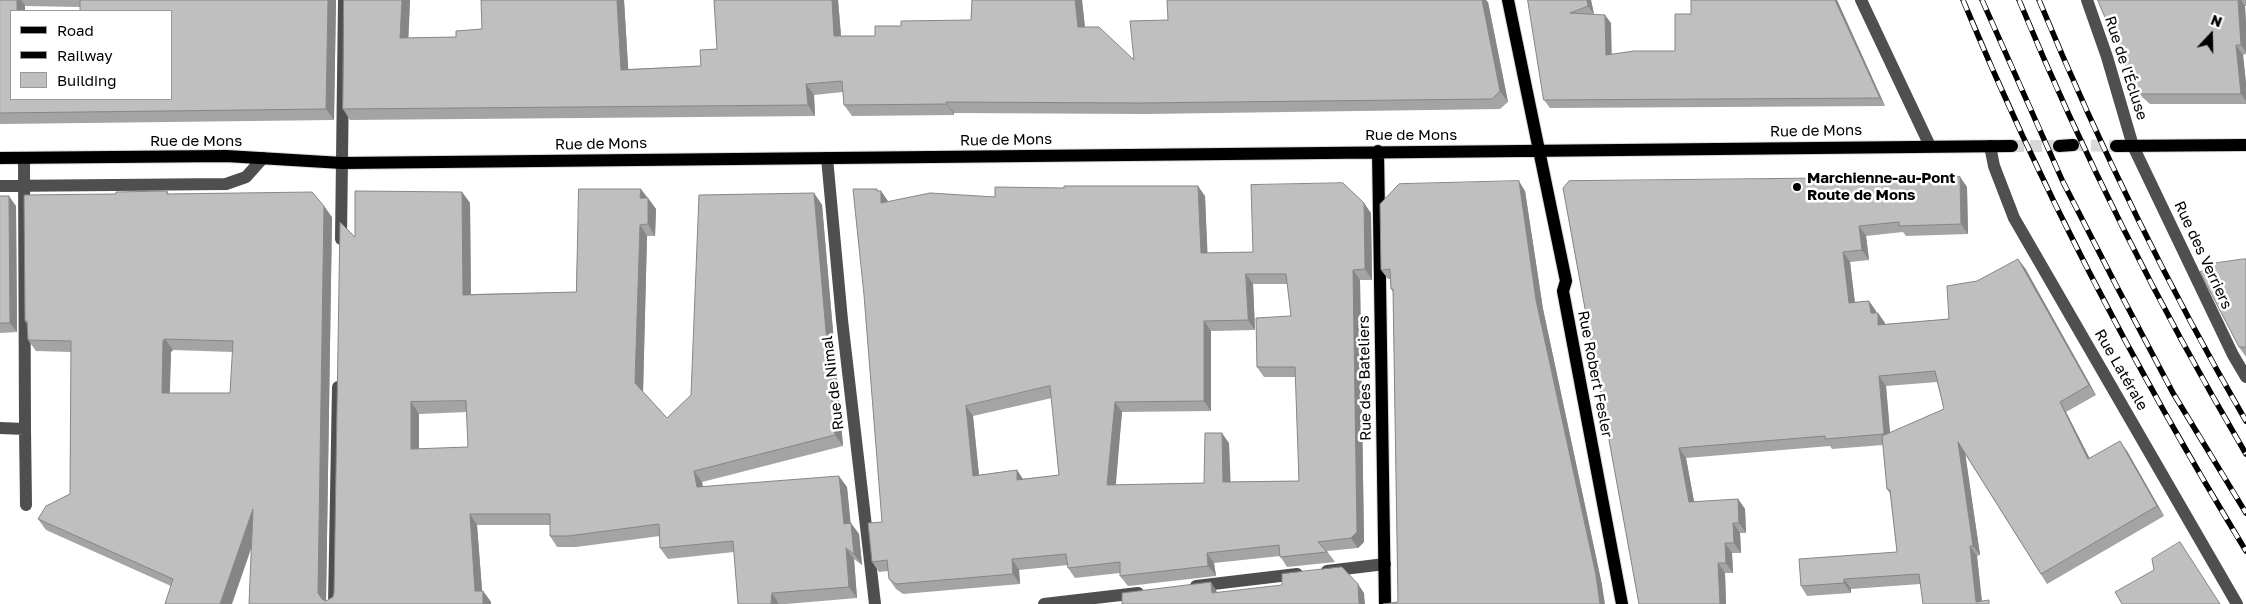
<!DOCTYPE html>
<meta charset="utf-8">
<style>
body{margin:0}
#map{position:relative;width:2246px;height:604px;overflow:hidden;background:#fff;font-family:"Golos Text",sans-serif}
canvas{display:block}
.legend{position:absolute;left:10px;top:10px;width:162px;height:90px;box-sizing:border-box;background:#fff;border:1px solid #999;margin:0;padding:6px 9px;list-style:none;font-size:15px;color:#000}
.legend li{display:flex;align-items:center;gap:10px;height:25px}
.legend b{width:25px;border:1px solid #999}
.north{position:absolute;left:2186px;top:10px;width:50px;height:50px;-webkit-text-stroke:4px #fff;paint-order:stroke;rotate:21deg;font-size:14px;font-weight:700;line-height:20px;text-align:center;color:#000}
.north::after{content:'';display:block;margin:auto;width:18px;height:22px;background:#000;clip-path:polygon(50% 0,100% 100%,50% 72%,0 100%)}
</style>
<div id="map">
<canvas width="2246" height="604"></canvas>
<ul class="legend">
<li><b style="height:6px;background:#000"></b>Road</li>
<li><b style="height:6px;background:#000"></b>Railway</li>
<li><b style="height:14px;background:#bfbfbf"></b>Building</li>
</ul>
<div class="north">N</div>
</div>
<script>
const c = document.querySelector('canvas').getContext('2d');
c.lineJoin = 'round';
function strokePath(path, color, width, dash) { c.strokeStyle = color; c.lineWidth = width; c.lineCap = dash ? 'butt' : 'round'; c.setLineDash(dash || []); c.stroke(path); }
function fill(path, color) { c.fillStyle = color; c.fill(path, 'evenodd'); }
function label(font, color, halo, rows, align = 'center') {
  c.font = font + ' "Golos Text",sans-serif'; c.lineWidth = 5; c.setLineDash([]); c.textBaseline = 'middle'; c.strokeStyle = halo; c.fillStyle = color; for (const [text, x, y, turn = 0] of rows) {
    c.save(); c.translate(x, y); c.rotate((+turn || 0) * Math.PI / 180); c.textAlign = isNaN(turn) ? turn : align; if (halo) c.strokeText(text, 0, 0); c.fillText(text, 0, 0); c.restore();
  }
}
const majorTunnel = new Path2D(`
 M2073 145 2116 146
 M2012 146H2059`);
const minor = new Path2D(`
 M1861 0 1930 146
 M2087 0 2107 57 2133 146 2233 355 2246 377
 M1990 146 1994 166 2014 218 2237 604
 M24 158 25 429
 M827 158 842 320 875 604
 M0 186 226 184 246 177 263 158
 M341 239 344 0
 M0 428 25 429 26 505
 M1327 571 1385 564
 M1196 586 1297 574
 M334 604 338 387
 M1044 604 1138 593`);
const major = new Path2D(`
 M1508 0 1566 281 1563 291 1622 604
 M2059 146 2073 145
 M2116 146 2246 145
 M1378 151 1385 604
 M0 158 226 156 342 163 2012 146`);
const rail = new Path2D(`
 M1963 0C2042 191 2138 374 2246 551
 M1982 0 2063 182 2116 285 2173 393 2246 513
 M2019 0C2084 157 2160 308 2246 454
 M2039 0C2099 145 2167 285 2246 421`);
const wall = new Path2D(`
 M0 0H336L334 120 0 124ZM25 6 80 7 171 99H11Z
 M410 0 408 38 456 37 482 29 624 0 628 69 701 66 717 49 714 0H838L841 36H875L901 26 971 20 972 0H1082L1085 27 1134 60 1168 20 1488 2 1508 102 1500 109 1146 114 954 113V115L852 116 844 105 843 92 814 95 815 116 350 120 343 109Z
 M1528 0H1591L1594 14 1611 23V54L1675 51 1691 14 1837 0 1885 106 1550 108 1544 100Z
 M2098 0H2246V6H2245L2246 24V54L2243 55 2246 83V104H2150L2142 97 2135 88Z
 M1960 177 1967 187 1968 234 1906 236 1903 232 1866 236 1869 260 1850 262 1855 302 1869 301 1876 311V313H1878L1885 323V324L1949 319 1977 281 2025 268 2096 395 2066 412 2090 459 2127 451 2164 516 2047 584 1965 454 1980 555 1977 556 1982 601 1992 604 1920 584 1851 589V593L1807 596 1801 586 1897 552 1890 494 1887 489 1883 445 1832 449 1830 446 1686 458 1694 502 1738 499 1745 509 1746 533H1740L1741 553H1732L1733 573H1725L1726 604H1639L1563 188ZM1937 382 1944 409 1890 433 1886 386Z
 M167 191 169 194 332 217 326 601 333 597 334 593 355 237 462 192 470 203 471 294 576 292 648 198 656 209 655 236H647L643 392 667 418 691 395 814 193 822 205 843 446 702 482 703 487H847L850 523 859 534 862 565 854 559 857 598 786 604H738L734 552 668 559 660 548V536L576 547H557L550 536V525H477L482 591H483L491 602V604H249L252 548 171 586 46 530 38 519 70 494 71 352 36 351 28 340V325L25 321ZM173 350 233 352 230 393H170L171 352ZM467 412 468 447 419 449V414Z
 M881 191 888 202 995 197 1205 196 1207 253 1253 252 1371 213 1372 280H1360L1364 542 1358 548 1327 551 1335 562 1287 567 1280 556 1214 563 1216 576 1128 586 1120 576V573L1075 578 1068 568V565L1019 570 1020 584 903 594 896 589 889 579 888 571 879 572 872 562 882 522ZM1253 284H1288L1291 316 1257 367 1264 377H1296L1299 481 1230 482 1229 443 1204 483 1115 485 1122 412 1211 411V331L1255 330ZM1052 398 1059 475 1023 479 1017 470 979 475 973 416Z
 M1525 191 1543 309 1602 585 1398 602 1393 292 1391 289 1390 279H1388L1381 270Z
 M0 196 16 206 17 332 0 333Z
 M2246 259V357L2239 347Z`);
const shadedWall = new Path2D(`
 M17 0H21L25 6V11H17Z
 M328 0H336L334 120 326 109Z
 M402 0H410L408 49 400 38Z
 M617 0H624L629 81 621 70Z
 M832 0H838L842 47 834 36Z
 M1075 0H1082L1086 38 1078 27Z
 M1482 0H1486L1488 2 1508 102 1500 91Z
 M1587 0H1591L1594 14 1588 6Z
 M1835 0H1837L1885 106 1880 98Z
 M2238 0H2241L2245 6 2246 24V52L2241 45Z
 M1605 15 1611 23 1612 63 1606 55Z
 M2236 45 2243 55 2246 83V101L2241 94Z
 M806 84 814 95 815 116 808 105Z
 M946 102 954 113V115L947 104Z
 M1960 177 1967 187 1968 234 1961 224Z
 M1519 181 1525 191 1543 309 1602 585 1605 604H1600L1536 300Z
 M1198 186 1205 196 1208 263 1201 253Z
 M641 189 656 209 655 236 648 224 640 198Z
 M877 189 881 194V191L888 201V213L881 203Z
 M462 192 470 203 471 306 463 295Z
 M814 193 822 205 843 446 835 435Z
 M9 196 16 206 17 332 10 323Z
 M1364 203 1371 213 1372 280 1365 269Z
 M324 206 332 217 326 604 322 599 318 593Z
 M640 225 647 236 643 394 635 383Z
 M1859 226 1866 236 1869 260 1862 250Z
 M1843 252 1850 262 1856 313 1849 303Z
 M2018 259 2025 268 2096 395 2089 385Z
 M1353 270 1360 280 1364 542 1358 548 1351 538Z
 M1246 274 1253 284 1255 330 1248 320Z
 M1869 301 1876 311 1878 321V313L1885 323V335L1871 313Z
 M1204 321 1211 331V411L1204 401Z
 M165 339 173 350 171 352 169 404 162 393 163 341Z
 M1879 376 1886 386 1891 444 1884 434Z
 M411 402 419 414V460L411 449Z
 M1115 402 1122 412 1115 495 1107 485Z
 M2060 402 2066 412 2095 469 2088 459Z
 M966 406 973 416 980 486 973 476Z
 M1222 433 1229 443 1231 492 1223 482Z
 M2120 441 2127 451 2164 516 2157 506Z
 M1958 442 1965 452 1980 555 1973 546Z
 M1679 448 1686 458 1696 512 1689 502Z
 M1017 470 1024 481 1017 480Z
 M694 471 702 482 705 499 697 487Z
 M839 476 847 487 852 535 844 524Z
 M1738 499 1745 509 1746 533 1739 523Z
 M253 509 261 520 232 604H220Z
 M470 514 477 525 483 602 475 591Z
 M851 523 859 534 862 565 854 554Z
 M1733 523 1740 533 1741 553 1734 543Z
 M1725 543 1732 553 1733 573 1726 563Z
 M1970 546 1977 556 1982 604 1976 602Z
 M846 548 854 559 857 598 849 587Z
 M1207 553 1214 563 1216 576 1208 566Z
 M1012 559 1019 570 1020 584 1013 574Z
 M1718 563 1725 573 1726 604H1720Z
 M1844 579 1851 589V593L1844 583Z
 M1211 582 1217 592 1212 593Z
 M1358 584 1364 593 1365 604H1359Z
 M483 591 491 602V604H483Z
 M772 593 779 604H771Z`);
const building = new Path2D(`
 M0 0H17V11H11V99H171V11H80V0H328L326 109 0 113Z
 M344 0H402L400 38 456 37V31L482 29 481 0H617L621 70 701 66 700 50 717 49 714 0H832L834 36H875V26H901V21L971 20 972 0H1075L1078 27H1099L1134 60 1130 21 1168 20 1167 0H1482L1500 91 1492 99 1138 103 946 102 947 104 844 105 842 81 806 84 808 105 343 109Z
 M1528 0H1587L1588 6 1570 13 1605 15 1606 55 1634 51H1675V14H1691V0H1835L1880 98 1544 100Z
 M2098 0H2238L2241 45H2236L2241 94H2143L2135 88Z
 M1960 177 1961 224 1899 226V222L1859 226 1862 250 1843 252 1849 303 1869 301 1871 313H1878V325L1949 319 1947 286 1977 281 2018 259 2089 385 2060 402 2088 459 2120 441 2157 506 2041 574 1958 442 1973 546H1970L1976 602 1989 600V604H1923L1919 574 1844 579V583L1801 586 1799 559 1897 552 1890 490 1887 489 1882 436 1944 409 1935 371 1879 376 1884 434 1825 439V436L1679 448 1689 502 1738 499 1739 523H1733L1734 543H1725L1726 563H1718L1720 604H1639L1563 188 1569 181Z
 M1519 181 1536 300 1596 575 1600 604H1383L1398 602 1393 289H1391L1390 269 1381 270 1380 204 1399 184Z
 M1343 183 1364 203 1365 269 1353 270 1357 532 1351 538 1318 542 1327 552 1280 557 1279 545 1207 553 1208 566 1120 576V562L1068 568 1066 554 1012 559 1013 574 896 584 889 579 887 560 872 562 868 523 882 522 864 295 853 189H877V191H881V203L930 193 995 197V187L1064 188V186H1198L1201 253 1253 252 1251 185ZM1246 274H1286L1291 316 1256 318 1257 367H1295L1299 481 1223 482 1222 433H1205L1204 483 1107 485 1115 402 1204 401V321L1248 320ZM1050 386 1059 475 1017 480V470L973 476 966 406Z
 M579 189H641L640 198H648V224L640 225 635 383 667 418 691 395 699 195 814 193 835 435 694 471 697 487 839 476 844 524 851 523 854 554 846 548 849 587 772 593 771 604H738L733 541 660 548 659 524 568 536H550V514H470L475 591H483V604H249L253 509 220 604H165L173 579 38 519 46 506 70 494 71 341 28 340 27 321H25L24 195 116 194V192L167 191V194L312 192 324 206 318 593 322 599 326 601 333 597 334 593 340 222 355 237V191L462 192 463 295 576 292ZM165 339 233 341 230 393H162L163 341ZM466 401 468 447 411 449V402Z
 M0 196H9L10 323H0Z
 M2243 259H2246V347H2239L2200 272 2216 263Z
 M2180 542 2220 604H2122L2115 592 2154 570 2152 559Z
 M1342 567 1358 584 1359 604H1122V593L1211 582 1212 593 1282 585V574Z`);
const markers = [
 [1797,187,5,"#000"]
];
const streetNames = [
 ["Rue de l'Écluse",2126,68,72],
 ["Rue de Mons",1816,131,-1],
 ["Rue de Mons",1411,135],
 ["Rue de Mons",1006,140,-1],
 ["Rue de Mons",196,141],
 ["Rue de Mons",601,144,-1],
 ["Rue des Verriers",2203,255,65],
 ["Rue Latérale",2121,370,60],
 ["Rue Robert Fesler",1595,374,79],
 ["Rue des Bateliers",1365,378,-91],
 ["Rue de Nimal",833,383,-97]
];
const poiNames = [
 ["Marchienne-au-Pont",1807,178],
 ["Route de Mons",1807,195]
];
strokePath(majorTunnel, '#d9d9d9', 12, [12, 6]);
strokePath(major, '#dbdbdb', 14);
strokePath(minor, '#4f4f4f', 12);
strokePath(major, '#000', 12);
strokePath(rail, '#000', 5.5);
strokePath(rail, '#fff', 4, [11]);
fill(wall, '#a4a4a4');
fill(shadedWall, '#868686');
fill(building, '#bfbfbf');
strokePath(building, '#868686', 1);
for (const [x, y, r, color] of markers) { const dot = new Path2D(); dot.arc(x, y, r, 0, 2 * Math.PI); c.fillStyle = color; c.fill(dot); strokePath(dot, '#fff', 2); }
label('15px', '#000', '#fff', streetNames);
label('bold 15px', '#000', '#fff', poiNames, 'left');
</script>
